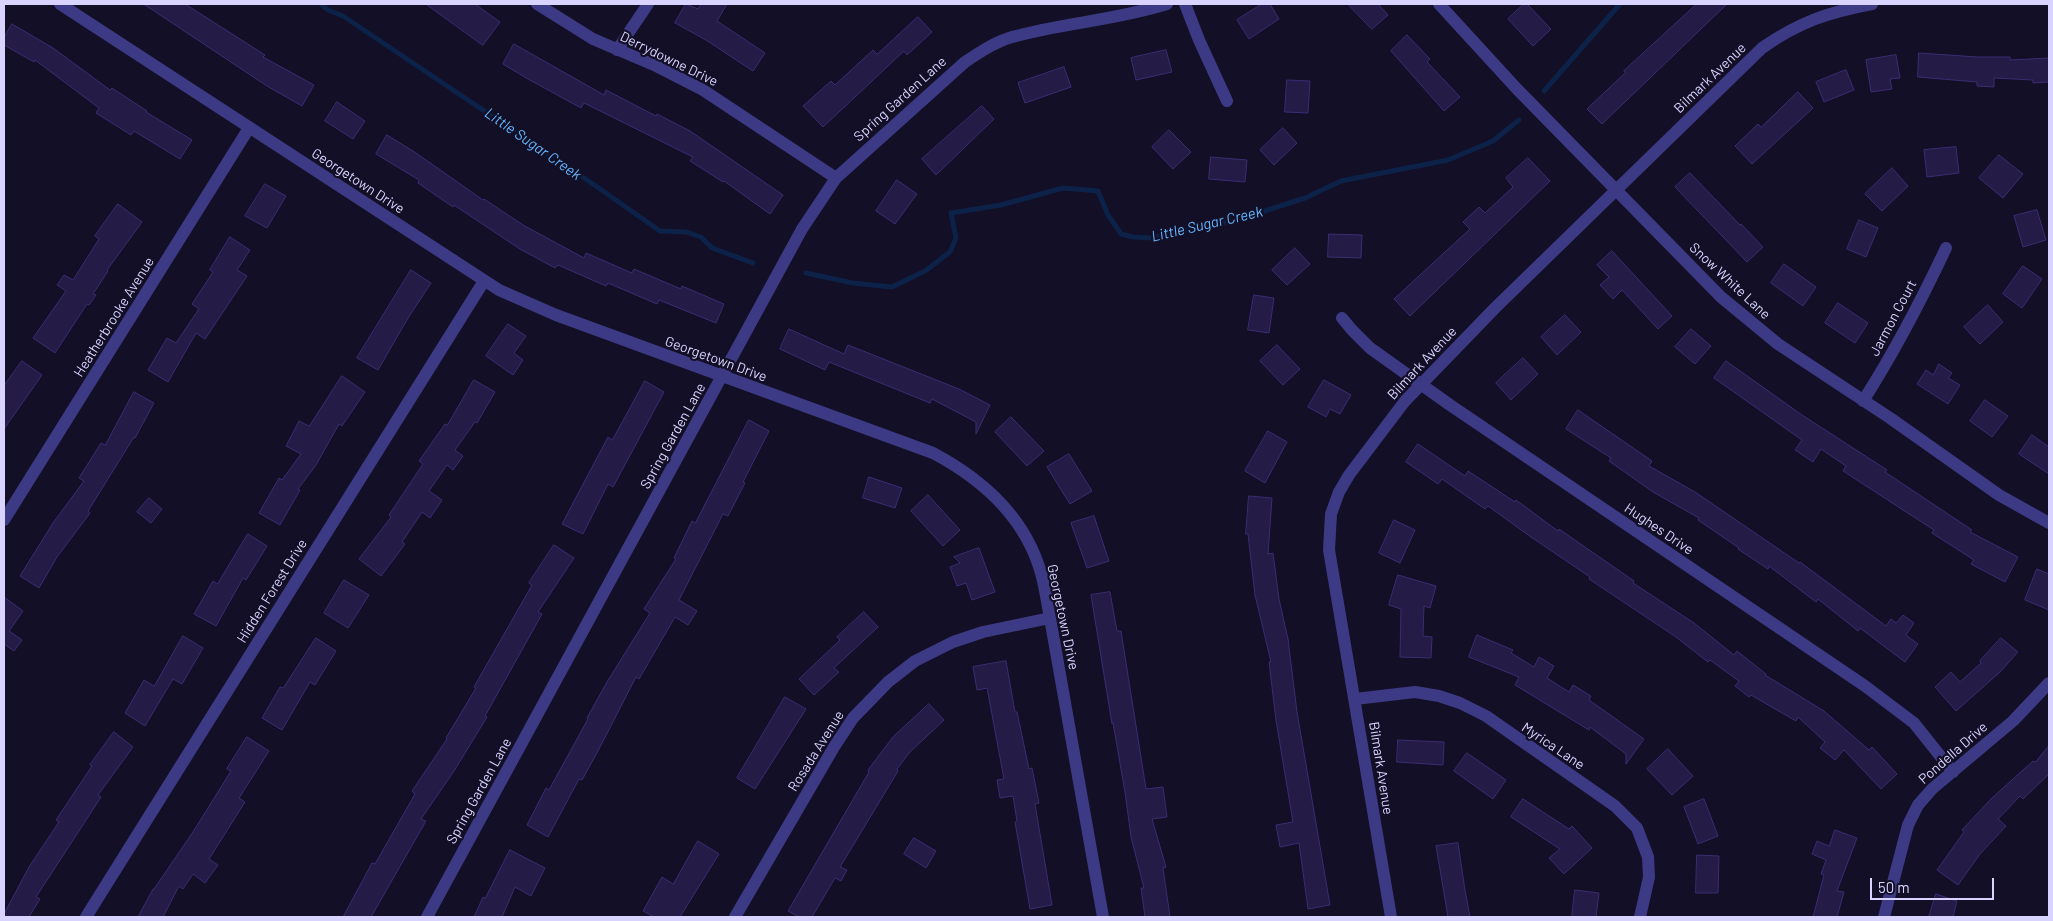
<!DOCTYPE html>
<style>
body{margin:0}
#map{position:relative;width:2053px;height:921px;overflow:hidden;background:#130f26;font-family:Barlow,sans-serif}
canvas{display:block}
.frame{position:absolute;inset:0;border:5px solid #d9d4ff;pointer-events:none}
.scale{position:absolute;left:1870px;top:878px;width:124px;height:22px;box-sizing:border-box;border:2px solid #d9d4ff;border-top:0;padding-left:6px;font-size:15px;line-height:18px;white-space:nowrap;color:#d9d4ff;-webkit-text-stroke:4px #130f26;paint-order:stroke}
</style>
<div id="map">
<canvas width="2053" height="921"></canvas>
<div class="frame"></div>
<div class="scale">50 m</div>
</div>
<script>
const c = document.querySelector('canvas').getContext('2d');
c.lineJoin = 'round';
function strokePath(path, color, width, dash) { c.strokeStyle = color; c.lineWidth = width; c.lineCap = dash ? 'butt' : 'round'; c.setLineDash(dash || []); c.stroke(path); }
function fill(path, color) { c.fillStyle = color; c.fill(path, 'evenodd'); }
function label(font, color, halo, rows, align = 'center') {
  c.font = font + ' Barlow,sans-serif'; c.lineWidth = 4.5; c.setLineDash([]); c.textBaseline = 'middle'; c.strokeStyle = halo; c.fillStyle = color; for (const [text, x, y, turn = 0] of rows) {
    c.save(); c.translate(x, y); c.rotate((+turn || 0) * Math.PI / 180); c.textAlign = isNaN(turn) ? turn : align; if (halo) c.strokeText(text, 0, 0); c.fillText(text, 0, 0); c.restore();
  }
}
const stream = new Path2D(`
 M321 4 328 10 343 16 593 184 660 231 686 232 701 237 712 248 753 263
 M1544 91 1620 4
 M806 273 853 283 892 287 925 271 950 252 956 238 951 213 1001 205 1063 188 1098 191 1108 215 1121 234 1133 237 1150 238 1240 219 1305 198 1341 181 1448 160 1493 141 1519 120`);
const building = new Path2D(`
 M144 4H185L265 55 263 57 314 85 302 106 267 86Z
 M426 4H475L500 22 483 45Z
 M686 4 698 9 701 4H727L717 21 765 53 753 71 706 40 675 23Z
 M1262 4H1270L1279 19 1249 39 1237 20Z
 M1348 4H1378L1388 15 1372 29Z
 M1524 4H1527L1551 29 1533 46 1508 19Z
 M1697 4H1727L1602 124 1587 109 1626 72 1624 71Z
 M918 17 932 32 907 55 904 51 823 127 803 106 831 81 835 85 873 50 877 54Z
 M12 24 53 48 110 90 112 88 147 111 146 112 192 140 180 159 134 131 131 135 96 113 99 108 35 60 34 62 4 45V38Z
 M1407 35 1430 59 1427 62 1460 97 1444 111 1391 51Z
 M514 44 604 95 606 90 656 116 657 114 690 131 783 195 770 214 724 181 723 182 690 161 693 157 584 103 581 108 528 79 503 64Z
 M1166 50 1172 72 1136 80 1131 58Z
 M1919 53 1978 57H2010V60L2049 58V82L2033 83V80L1994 78V87L1977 86V82L1918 77Z
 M1896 55 1900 78 1890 79 1892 89 1871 92 1866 60Z
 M1064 67 1071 87 1025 103 1018 83Z
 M1846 70 1854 90 1824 102 1816 82Z
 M1287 80 1310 81 1308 113 1285 112Z
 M1798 92 1813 108 1752 164 1735 146 1758 124 1761 127Z
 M337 102 365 121 353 139 325 121Z
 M982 106 994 119 936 175 922 159Z
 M1283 128 1297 143 1274 165 1260 150Z
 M1169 130 1191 152 1173 169 1152 147Z
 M387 135 416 153 483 200 484 199 523 225 584 258 586 253 632 273 634 269 681 289 682 286 724 304 716 323 659 300 657 304 608 283 606 286 558 265 555 268 520 249 454 205 453 207 418 183 419 180 376 154Z
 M1956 147 1959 173 1927 177 1924 150Z
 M1999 155 2023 174 2003 198 1979 178Z
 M1211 157 1247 160 1245 182 1209 179Z
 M1528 158 1550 181 1410 316 1394 299 1470 229 1463 222 1479 207 1485 213 1513 187 1506 178Z
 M1892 168 1908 186 1882 211 1865 194Z
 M1690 173 1740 225 1741 224 1763 247 1747 262 1675 187Z
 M897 180 917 194 895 224 876 211Z
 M265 184 286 196 267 228 245 216Z
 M118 204 142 222 107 270 108 271 93 294 96 295 89 305 87 304 55 353 33 338 66 291 57 285 64 275 73 280 99 239 95 236Z
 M2037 210 2046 240 2023 247 2014 216Z
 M1859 220 1878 228 1866 257 1847 249Z
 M1329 234 1362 235 1361 258 1328 257Z
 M230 237 250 250 237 270 247 276 205 339 196 333 168 382 148 370 167 338 176 343 199 309 192 304 213 272 210 270Z
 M1295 248 1310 264 1287 285 1272 270Z
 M1612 251 1672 316 1658 329 1622 290 1613 299 1600 285 1609 277 1597 265Z
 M1784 264 1816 287 1803 306 1771 283Z
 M2023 266 2042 279 2022 308 2003 294Z
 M411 270 431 283 408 318 378 370 357 358Z
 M1254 295 1274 298 1269 333 1248 330Z
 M1838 303 1868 323 1855 343 1825 323Z
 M1988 305 2003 322 1980 344 1964 327Z
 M1565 315 1581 332 1557 355 1541 337Z
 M508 324 526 336 514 353 523 360 513 375 486 356Z
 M789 329 844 354 848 345 959 389 990 405 976 434V422L932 399 930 403 829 362 825 370 780 349Z
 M1691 329 1711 346 1695 364 1675 347Z
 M1277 345 1300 369 1283 385 1260 361Z
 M1523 358 1538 374 1511 400 1496 383Z
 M22 361 42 375 4 429V386Z
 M1726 361 1802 415 1887 470 1885 472 1972 530 1970 532 2018 557 2005 582 1971 564 1974 560 1932 533 1934 530 1843 471 1846 466 1821 449 1813 462 1795 450 1802 440 1714 378Z
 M1939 364 1952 373 1948 378 1960 385 1948 404 1917 384 1926 370 1933 375Z
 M342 376 365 392 342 426 339 424 316 465 298 489 300 490 280 525 259 513 279 478 282 480 301 454 286 446 299 421 309 426Z
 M474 380 495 392 477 423 475 422 455 450 463 456 453 470 447 465 429 491 442 500 430 518 422 512 402 542 405 544 381 576 359 559 391 517 389 515 423 464 419 461 445 424 447 425Z
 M1324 380 1351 395 1340 414 1330 409 1326 417 1308 407Z
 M645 381 664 392 613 487 608 484 583 534 562 524 608 437 612 440Z
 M134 392 154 403 135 438 134 437 88 511 90 513 57 557 39 588 20 576 53 523 84 481 79 478 101 443 105 445Z
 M1985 400 2008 416 1992 437 1970 421Z
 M1578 410 1652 461 1649 466 1695 492 1799 563 1800 562 1886 626 1891 619 1896 623 1903 615 1914 623 1906 635 1918 644 1905 662 1860 628 1858 631 1818 599 1816 602 1769 566 1768 569 1738 549 1739 548 1698 520 1699 518 1653 492 1609 461 1611 458 1566 429Z
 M1011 417 1044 451 1027 466 995 432Z
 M749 420 769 431 743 482 745 483 728 516 723 514 679 600 697 611 688 625 675 617 639 679 636 677 599 749 582 780 579 779 548 837 527 825 546 788 549 790 588 719 587 718 607 682 650 613 644 609 676 559 674 558 692 521 695 523Z
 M1268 431 1287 442 1265 483 1245 471Z
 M2032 435 2049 447V474L2019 454Z
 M1418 444 1465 476 1468 471 1515 502 1516 500 1558 531 1559 529 1634 581 1633 583 1694 623 1734 655 1737 651 1766 674 1765 675 1824 711 1869 750 1872 747 1897 774 1881 789 1844 750 1835 760 1820 748 1825 742 1798 717 1796 721 1751 695 1749 697 1735 686 1739 681 1710 660 1708 662 1676 637 1589 579 1590 577 1531 537 1488 506 1485 509 1442 479 1438 484 1406 462Z
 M1069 454 1092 491 1070 504 1047 467Z
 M869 477 902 488 895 508 863 498Z
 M928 495 960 530 943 546 911 511Z
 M1249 496 1272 498 1268 554 1273 553 1279 599 1288 639 1297 712 1330 905 1308 909 1299 843 1280 847 1276 825 1293 822 1276 720 1269 662H1271L1255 595 1248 534H1246Z
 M149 498 162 509 151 523 137 512Z
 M1094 516 1109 561 1087 568 1071 523Z
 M1394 520 1415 530 1400 563 1379 553Z
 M248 534 267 546 246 580 243 578 216 626 194 614 213 581 217 584Z
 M554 545 574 558 538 612 542 614 485 716 487 717 454 771 421 819 426 821 371 917H343L372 863 375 864 415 794 412 791 447 739 446 738 476 688 474 687 532 585 529 583Z
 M979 548 995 592 972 600 966 583 957 586 950 567 960 563 954 557Z
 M2037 569 2049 574V610L2025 600Z
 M1398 575 1436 586 1430 608 1424 606 1423 636 1432 637 1431 658 1400 657 1401 609 1389 605Z
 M344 580 369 595 348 628 324 613Z
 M1110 592 1117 631H1121L1146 789 1163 787 1167 817 1152 819 1166 867 1163 868 1170 917H1145L1141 888H1144L1131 837 1125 792 1113 723 1112 724 1091 595Z
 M4 597 23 611 9 631 22 640 14 651 4 644Z
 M864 612 878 627 834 668 839 672 814 695 799 679 840 640 837 637Z
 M1477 635 1513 650 1511 653 1534 667 1539 657 1554 666 1547 678 1569 692 1573 685 1591 696 1589 700 1644 739 1626 764V754L1590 727 1589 730 1515 685 1519 677 1469 657Z
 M183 636 203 648 182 684 173 679 145 726 125 713 144 680 154 686Z
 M316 638 336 651 315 685 310 682 282 730 262 718 280 687 283 688Z
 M2001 638 2018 652 2000 672 1956 711 1935 687 1951 672 1960 682 1981 663 1980 661Z
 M1006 661 1015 712H1017L1029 769 1032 768 1039 803 1035 804 1052 905 1030 909 1015 822 1017 821 1013 796 1000 798 997 780 1004 779 987 688 977 690 973 667Z
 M785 697 806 709 755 789 737 778Z
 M929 704 944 720 909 753 897 769 898 771 840 867 847 870 841 881 835 878 812 917H799L788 911 869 772 868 770 893 737Z
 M114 732 133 747 98 795 101 797 36 897 40 899 29 917H4V914L29 867 59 822 56 820 92 766 90 765Z
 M247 737 269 751 239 798 245 802 209 859 218 865 205 883 193 874 183 889 179 886 163 917H138L153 889H154L193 832 231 771 227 769Z
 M1398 740 1444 742 1443 765 1397 762Z
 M2049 746V774L2023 799 2020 796 1998 819 2006 826 1980 854 1958 885 1937 870 1964 832 1962 830 1992 798 2033 761 2035 762Z
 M1668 749 1693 776 1672 795 1647 769Z
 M1467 753 1506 780 1493 799 1454 771Z
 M1523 799 1569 829 1572 826 1592 848 1564 874 1549 858 1560 849 1511 817Z
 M1704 799 1718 836 1698 844 1684 807Z
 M1835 830 1857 838 1837 891 1844 892 1837 917H1813L1824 875 1821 874 1826 860 1812 854 1817 841 1829 846Z
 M914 838 936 851 926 868 904 854Z
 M698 841 719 854 680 917H654L643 911 662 877 673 884Z
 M1458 843 1465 890 1470 917H1448L1445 899 1436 846Z
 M510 850 545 868 531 896 515 887 502 917H474L483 897 485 898Z
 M1697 855 1719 856 1718 893H1696Z
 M1575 890 1599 893 1596 917H1572Z
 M1936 894 1957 901 1953 917H1929Z`);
const street = new Path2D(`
 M60 4 499 290 556 315 933 453C982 479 1025 517 1041 573 1045 587 1047 603 1050 618L1103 917
 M537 4 593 39 654 65 703 90 836 178
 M1185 4 1199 40 1227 101
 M1439 4 1517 89 1721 297 1778 344 1890 418 1999 495 2049 523
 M617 50 648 4
 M1342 318 1352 330 1370 348 1450 405 1865 686 1914 723 1953 772
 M1863 401C1895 351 1921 301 1946 248
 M4 520 249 128
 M1355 699 1415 692 1439 696 1460 703 1486 716 1615 806 1637 828 1648 857 1649 877 1640 917
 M86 917 484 281
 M427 917 802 229 836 178 965 62C980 52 995 42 1012 37 1063 23 1116 20 1167 4
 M735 917 834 747 853 718 888 682 915 661 953 642 983 632 1050 618
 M1391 917 1329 550 1331 514 1339 492 1349 475 1405 401 1495 308 1762 48C1799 22 1829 12 1872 4
 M1884 917 1908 825 1918 805 1932 789 2013 721 2049 683`);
const streetNames = [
 ["Derrydowne Drive",669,59,26],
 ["Bilmark Avenue",1710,78,-44],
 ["Spring Garden Lane",900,99,-42],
 ["Georgetown Drive",358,181,33],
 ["Snow White Lane",1730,281,43],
 ["Heatherbrooke Avenue",114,317,-58],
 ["Jarmon Court",1893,318,-62],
 ["Georgetown Drive",716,359,20],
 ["Bilmark Avenue",1422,363,-47],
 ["Spring Garden Lane",673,436,-61],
 ["Hughes Drive",1659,529,34],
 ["Hidden Forest Drive",272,591,-58],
 ["Georgetown Drive",1063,617,78],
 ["Myrica Lane",1553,746,34],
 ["Rosada Avenue",816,751,-58],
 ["Pondella Drive",1953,753,-41],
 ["Bilmark Avenue",1381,768,81],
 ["Spring Garden Lane",479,791,-61]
];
const waterNames = [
 ["Little Sugar Creek",533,144,35],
 ["Little Sugar Creek",1207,224,-13]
];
strokePath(stream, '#0c2248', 5);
fill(building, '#241b47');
strokePath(building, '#3b2d73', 1);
strokePath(street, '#3d3a85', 12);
label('14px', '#d9d4ff', '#130f26', streetNames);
label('italic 15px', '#62b6ff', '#130f26', waterNames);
</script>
